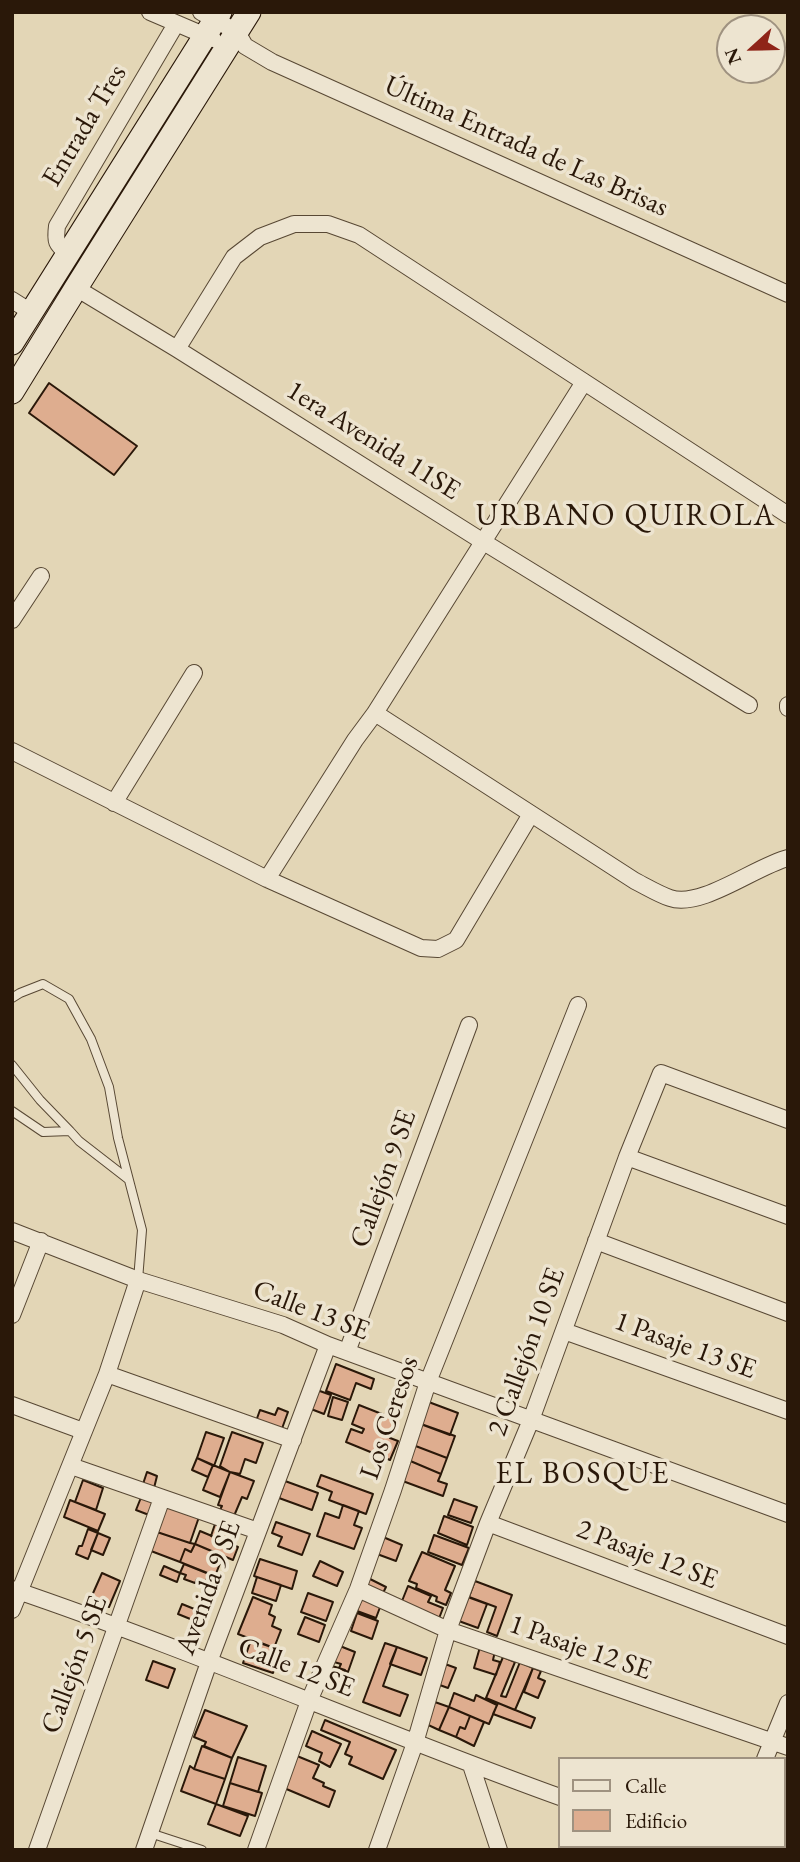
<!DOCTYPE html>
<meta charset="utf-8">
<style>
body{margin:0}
#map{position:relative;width:800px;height:1862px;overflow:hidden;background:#e3d6b6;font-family:"EB Garamond",serif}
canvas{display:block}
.frame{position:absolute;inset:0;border:14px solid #2a1809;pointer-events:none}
.legend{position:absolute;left:558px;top:1757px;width:228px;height:91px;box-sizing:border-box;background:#ede4d0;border:2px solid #9f9280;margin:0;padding:9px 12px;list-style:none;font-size:21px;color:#2a1809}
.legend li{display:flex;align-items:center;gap:14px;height:35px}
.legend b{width:35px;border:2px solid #9f9280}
.north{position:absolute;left:716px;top:14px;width:70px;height:70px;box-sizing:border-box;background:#ede4d0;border:2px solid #9f9280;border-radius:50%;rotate:248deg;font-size:19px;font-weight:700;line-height:28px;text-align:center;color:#2a1809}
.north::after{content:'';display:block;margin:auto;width:24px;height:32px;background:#8f2418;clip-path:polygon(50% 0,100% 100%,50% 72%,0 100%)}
</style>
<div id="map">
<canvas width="800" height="1862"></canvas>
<div class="frame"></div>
<ul class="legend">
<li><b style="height:9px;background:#ede4d0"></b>Calle</li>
<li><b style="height:19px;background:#dead8f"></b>Edificio</li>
</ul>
<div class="north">N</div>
</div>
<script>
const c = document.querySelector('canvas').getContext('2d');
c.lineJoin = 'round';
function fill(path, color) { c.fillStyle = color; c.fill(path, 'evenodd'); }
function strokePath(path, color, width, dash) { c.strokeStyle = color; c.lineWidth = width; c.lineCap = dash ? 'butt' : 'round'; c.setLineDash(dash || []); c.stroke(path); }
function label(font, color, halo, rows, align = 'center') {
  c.font = font + ' "EB Garamond",serif'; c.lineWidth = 7; c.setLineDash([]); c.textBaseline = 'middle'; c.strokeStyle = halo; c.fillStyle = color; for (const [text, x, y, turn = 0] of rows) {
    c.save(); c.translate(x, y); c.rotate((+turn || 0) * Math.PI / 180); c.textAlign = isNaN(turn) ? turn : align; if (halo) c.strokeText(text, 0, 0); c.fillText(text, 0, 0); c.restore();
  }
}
const building = new Path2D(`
 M49 383 137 446 114 475 29 413Z
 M336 1364 374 1379 371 1389 356 1383 350 1400 326 1391Z
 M317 1390 331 1395 324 1414 311 1409Z
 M333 1397 348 1402 342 1420 328 1416Z
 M426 1401 458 1413 450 1435 418 1423Z
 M359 1405 397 1420 390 1438 398 1441 390 1460 346 1442 351 1429 362 1433 364 1429 352 1424Z
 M278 1408 288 1412 280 1434 255 1424 260 1410 275 1415Z
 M421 1424 455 1436 447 1458 413 1445Z
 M206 1432 224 1438 214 1466 197 1458Z
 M232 1432 263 1443 256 1463 245 1459 240 1474 230 1472 220 1466Z
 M413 1445 447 1458 441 1474 408 1460Z
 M197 1458 213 1465 208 1477 192 1470Z
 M408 1460 441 1474 438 1481 447 1484 443 1496 400 1480Z
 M213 1465 230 1472 220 1497 203 1490Z
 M147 1472 157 1476 154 1488 143 1484Z
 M230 1472 254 1481 247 1499 242 1497 234 1516 220 1510 222 1506 218 1505Z
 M321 1475 373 1494 366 1514 329 1500 332 1492 317 1486Z
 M83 1480 103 1488 96 1510 75 1502Z
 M285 1481 318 1493 312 1510 279 1498Z
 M142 1495 155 1500 149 1515 136 1510Z
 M454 1499 477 1507 471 1523 448 1515Z
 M70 1500 105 1514 98 1531 64 1517Z
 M343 1505 359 1511 354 1525 362 1528 354 1549 317 1536 325 1513 339 1518Z
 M166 1506 199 1517 190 1543 157 1532Z
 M444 1516 473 1527 467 1545 438 1533Z
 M276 1522 310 1534 302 1555 278 1546 282 1537 272 1533Z
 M215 1524 235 1532 231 1543 211 1536Z
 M88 1529 98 1533 88 1559 76 1554 79 1546H82Z
 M200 1531 238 1547 233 1560 195 1544Z
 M157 1532 190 1543 195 1544 191 1552 185 1549 180 1562 151 1551Z
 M98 1533 110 1538 103 1555 91 1550Z
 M434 1535 469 1548 462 1565 428 1552Z
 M383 1537 402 1545 396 1561 377 1554Z
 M195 1544 223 1556 215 1576 180 1562 185 1549 191 1552Z
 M422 1552 455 1566 445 1590 451 1593 446 1605 436 1601 437 1597 416 1588 417 1584 409 1581Z
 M260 1559 297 1571 292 1589 254 1576Z
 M320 1561 343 1572 337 1586 313 1576Z
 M184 1564 209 1574 205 1583 197 1579 195 1583 184 1579 186 1575 180 1573Z
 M164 1566 180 1573 177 1582 160 1575Z
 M102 1573 120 1581 109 1607 105 1605 102 1610 91 1605 92 1601 90 1600Z
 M257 1577 281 1585 276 1601 252 1593Z
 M366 1577 386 1587 382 1595 361 1589Z
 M475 1581 512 1595 497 1636 487 1632 496 1607 469 1597Z
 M408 1586 431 1596 428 1602 443 1608 438 1621 400 1606Z
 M308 1593 333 1602 326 1621 301 1612Z
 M363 1595 382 1602 376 1618 357 1611Z
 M465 1596 487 1604 478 1628 456 1620Z
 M253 1597 272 1605 269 1614 275 1617 272 1626 281 1630 274 1648 238 1634Z
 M182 1604 209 1615 205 1625 178 1614Z
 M357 1613 378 1621 372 1639 351 1631Z
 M305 1617 325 1625 319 1642 298 1634Z
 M251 1640 280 1650 273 1673 243 1663Z
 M385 1643 397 1647 383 1686 408 1695 400 1716 363 1702Z
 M340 1646 355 1652 348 1672 339 1668 341 1664 334 1662Z
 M397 1647 427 1658 421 1675 390 1664Z
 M480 1647 495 1651 493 1660 500 1662 496 1675 474 1668Z
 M503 1657 515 1662 501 1696 506 1697 520 1662 533 1668 515 1710 486 1698Z
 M153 1661 175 1669 168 1688 146 1680Z
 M445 1664 456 1668 448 1688 437 1684Z
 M332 1666 345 1670 338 1693 324 1688Z
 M533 1668 541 1671 538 1678 545 1681 538 1698 524 1692Z
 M454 1693 474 1701 476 1695 497 1705 489 1724 449 1707Z
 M432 1701 449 1707 439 1730 424 1723Z
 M498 1703 535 1718 531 1728 493 1714Z
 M449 1707 470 1716 465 1729 460 1727 456 1737 439 1730Z
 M205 1710 247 1726 232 1758 204 1746 206 1742 194 1737Z
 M470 1716 484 1722 474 1746 456 1737 460 1727 465 1729Z
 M325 1720 396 1750 383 1779 349 1764 352 1757 345 1754 350 1742 321 1730Z
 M312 1731 341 1744 330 1767 319 1761 322 1753 306 1746Z
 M202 1746 232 1758 225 1779 194 1769Z
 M297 1756 319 1765 313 1778 324 1783 323 1786 335 1791 329 1807 284 1788Z
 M238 1757 266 1766 258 1792 230 1783Z
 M190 1766 194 1769 225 1779 216 1804 181 1791Z
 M230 1783 262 1793 255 1816 223 1806Z
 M216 1804 248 1816 240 1836 208 1824Z`);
const lane = new Path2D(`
 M12 998 20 993 43 984 69 999 91 1039 109 1087 118 1138 142 1230 138 1280
 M12 1065 40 1100 70 1131
 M12 1111 43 1132 70 1131 79 1141 128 1179
 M150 1833 202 1850`);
const street = new Path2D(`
 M150 12 213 39
 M201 12 237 32 245 46 272 62 788 294
 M68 254C56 244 55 242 57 226L176 24
 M76 288 177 349 482 541 749 705
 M12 300 31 312
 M177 349 234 257 260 237 294 224H328L359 235 788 515
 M12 620 41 576
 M788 705V708
 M375 713 635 881C647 887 658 894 670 898 701 909 756 866 788 858
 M12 751 267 879 421 948 438 949 456 940 531 814
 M114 803 194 673
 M267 879 355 740 375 713 584 382
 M627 1157 788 1216
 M12 1231 138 1280 283 1325 328 1345 788 1514
 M596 1241 788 1313
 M12 1315 41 1241
 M564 1331 788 1411
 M347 1352 469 1025
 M107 1374 293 1440
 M12 1405 83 1431
 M71 1466 258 1531
 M488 1523 788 1636
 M12 1589C197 1652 377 1731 560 1797
 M358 1589 448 1630 788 1747
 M12 1610 107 1374 138 1280
 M765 1759 788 1703
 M471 1765 499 1850
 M695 1846 704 1850
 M37 1850 162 1498
 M144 1850 209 1662 328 1345
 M256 1850 309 1701 358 1589 393 1490 428 1382 578 1005
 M377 1850 415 1743 448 1630 488 1523 531 1420 627 1157 661 1073 788 1120
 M731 1850 732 1846`);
const secondary = new Path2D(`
 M12 343 220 12
 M12 392 76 288 249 12`);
const streetNames = [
 ["Entrada Tres",85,126,-59],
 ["Última Entrada de Las Brisas",526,147,24],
 ["1era Avenida 11SE",373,441,32],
 ["Callejón 9 SE",384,1179,-70],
 ["Calle 13 SE",311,1311,21],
 ["1 Pasaje 13 SE",685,1346,20],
 ["2 Callejón 10 SE",527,1352,-70],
 ["Los Ceresos",390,1418,-71],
 ["2 Pasaje 12 SE",647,1555,21],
 ["Avenida 9 SE",209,1588,-70],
 ["1 Pasaje 12 SE",580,1648,19],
 ["Callejón 5 SE",75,1665,-70],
 ["Calle 12 SE",296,1668,21]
];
const neighbourhoodNames = [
 ["URBANO QUIROLA",626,517],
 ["EL BOSQUE",583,1475]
];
fill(building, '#dead8f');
strokePath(building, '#2a1809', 2);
strokePath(lane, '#584834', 10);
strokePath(street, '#584834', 18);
strokePath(secondary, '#2a1809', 25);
strokePath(lane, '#ede4d0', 8);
strokePath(street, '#ede4d0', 16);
strokePath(secondary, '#ede4d0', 23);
label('28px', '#2a1809', '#ede4d0', streetNames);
c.letterSpacing = '2px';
label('30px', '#2a1809', '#ede4d0', neighbourhoodNames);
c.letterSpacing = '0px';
</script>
